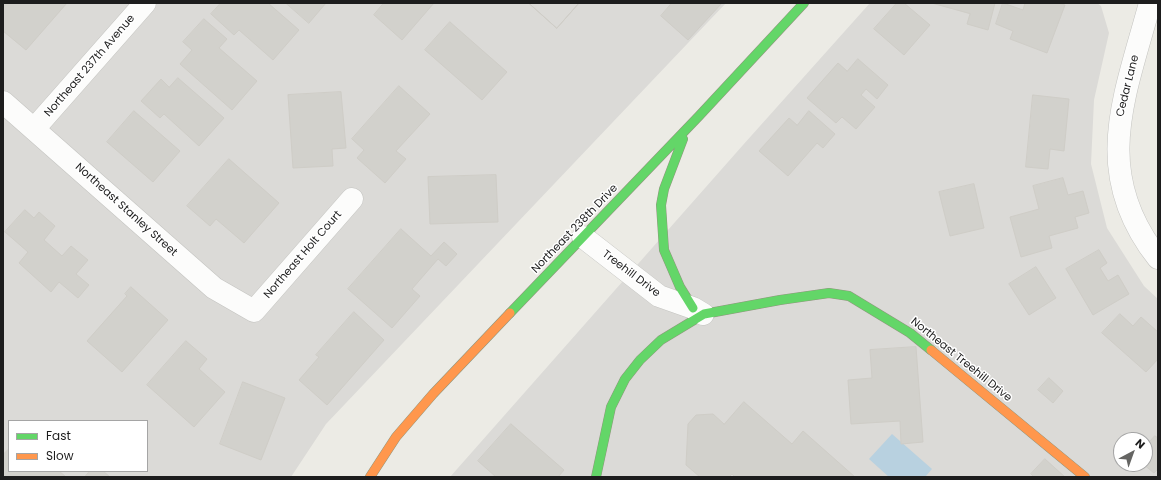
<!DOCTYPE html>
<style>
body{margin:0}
#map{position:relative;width:1161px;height:480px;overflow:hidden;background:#ecebe5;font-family:Poppins,sans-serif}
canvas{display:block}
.frame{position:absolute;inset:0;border:4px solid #1d1d1d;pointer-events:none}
.legend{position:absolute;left:8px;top:420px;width:140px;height:52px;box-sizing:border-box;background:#fff;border:1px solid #a5a5a5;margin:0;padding:5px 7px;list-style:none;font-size:12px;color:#1d1d1d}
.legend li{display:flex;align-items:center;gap:8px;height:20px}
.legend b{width:20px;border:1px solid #a5a5a5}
.north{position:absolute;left:1113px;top:432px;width:40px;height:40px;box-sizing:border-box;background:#fff;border:1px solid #a5a5a5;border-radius:50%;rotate:41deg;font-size:11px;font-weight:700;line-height:16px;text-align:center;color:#1d1d1d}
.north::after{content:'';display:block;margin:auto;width:14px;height:18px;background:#656563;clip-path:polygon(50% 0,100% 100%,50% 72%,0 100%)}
</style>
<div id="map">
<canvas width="1161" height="480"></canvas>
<div class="frame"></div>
<ul class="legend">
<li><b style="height:5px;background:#63d668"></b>Fast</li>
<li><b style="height:5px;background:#ff974d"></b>Slow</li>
</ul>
<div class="north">N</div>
</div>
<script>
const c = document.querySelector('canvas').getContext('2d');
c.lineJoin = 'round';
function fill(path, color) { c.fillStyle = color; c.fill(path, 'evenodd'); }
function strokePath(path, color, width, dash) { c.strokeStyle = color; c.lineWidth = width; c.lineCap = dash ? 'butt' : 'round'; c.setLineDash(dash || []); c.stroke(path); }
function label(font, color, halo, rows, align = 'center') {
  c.font = font + ' Poppins,sans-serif'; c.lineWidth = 3; c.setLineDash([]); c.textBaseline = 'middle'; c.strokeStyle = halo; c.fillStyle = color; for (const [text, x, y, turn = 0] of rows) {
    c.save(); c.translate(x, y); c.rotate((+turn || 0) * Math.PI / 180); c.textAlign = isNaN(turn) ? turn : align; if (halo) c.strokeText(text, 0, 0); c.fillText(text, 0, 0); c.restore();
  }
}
const residential = new Path2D(`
 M3 3H726L326 424 291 477H3ZM9 421H147V471H9Z
 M870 3H1097L1101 6 1109 33 1094 100 1091 164 1107 228 1144 286 1158 299V477H450L743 145ZM1121 440H1145V464H1121Z`);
const water = new Path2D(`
 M892 434 932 469 925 477H889L869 459Z`);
const building = new Path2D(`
 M3 3H67L26 50 3 31Z
 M221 3H268L299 30 273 60 239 30 234 35 211 14Z
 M286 3H326L309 23Z
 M384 3H434L402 40 374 15Z
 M529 3H579L557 28Z
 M529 3H579L557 28Z
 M672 3H722L688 40 661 16Z
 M897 3H904L930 25 904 55 874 29Z
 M932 3H995L988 30 967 24 970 14Z
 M1003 3 1023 10 1025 3H1058L1065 5 1047 53 1010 39 1013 31 996 24Z
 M204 19 227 39 219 48 257 81 232 110 180 64 192 50 183 42Z
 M450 22 507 72 482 100 425 50Z
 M858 59 888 85 877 99 866 89 861 95 875 107 856 129 842 117 836 123 807 98 838 63 847 71Z
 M178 78 224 118 199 146 164 114 160 118 141 101 161 79 169 87Z
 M399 86 430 114 396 151 406 159 385 183 357 158 364 150 352 139Z
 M341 92 346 148 332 149 333 166 293 168 288 95Z
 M1033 95 1069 99 1064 151 1050 149 1048 169 1026 167Z
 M134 111 180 151 153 182 107 142Z
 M809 111 835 134 823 148 817 143 788 176 759 151 789 118 797 125Z
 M229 159 279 203 244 243 216 219 210 226 187 206Z
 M496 175 498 222 430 224 428 177Z
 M1063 178 1068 195 1083 191 1089 213 1075 217 1078 228 1049 236 1052 248 1021 257 1010 217 1039 209 1033 186Z
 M974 184 984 228 950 236 939 192Z
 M25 210 34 218 39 212 55 226 44 240 62 256 71 246 88 260 76 274 89 285 78 298 59 282 51 292 19 263 28 252 5 232Z
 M401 229 431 256 444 242 457 254 446 266 438 259 412 289 420 296 392 328 348 289Z
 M1099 250 1107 263 1100 268 1108 281 1118 275 1129 294 1093 315 1066 269Z
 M1036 267 1056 298 1029 315 1009 284Z
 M131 287 168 320 122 372 87 341 127 296 125 294Z
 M354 312 384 340 327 405 299 380 319 357 316 355Z
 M1120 314 1133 326 1141 317 1158 332V359L1146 372 1102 333Z
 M186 341 207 359 199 369 225 392 194 427 147 385Z
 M916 347 923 442 901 444 900 421 851 424 848 380 872 378 870 350Z
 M1049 378 1063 391 1053 403 1038 390Z
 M243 382 285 398 261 460 220 444Z
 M744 402 792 444 803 431 855 477H735L732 474 729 477H700L686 465 688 424 696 415 713 414 724 424Z
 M511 424 564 470 558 477H496L478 461Z
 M1155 436 1158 438V469L1154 473 1143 464H1145V447Z
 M9 449V471H59L66 477H3V455Z
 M1045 459 1065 477H1034L1031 474Z
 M90 471H103L110 477H85Z`);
const street = new Path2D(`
 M1150 3C1125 96 1090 172 1158 258
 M3 102 214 288 254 311 352 199
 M34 129 145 3
 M583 237 659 296 693 308 703 314`);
const fast = new Path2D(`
 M683 139 664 189 661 205 664 250 680 287 693 308
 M510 313 699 116 804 3
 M596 477 611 407 625 379 640 360 661 340 704 314 780 300 829 293 849 296 910 333 931 350`);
const slow = new Path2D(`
 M931 350 1085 477
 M370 477 396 437 433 394 510 313`);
const streetNames = [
 ["Northeast 237th Avenue",90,66,-49],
 ["Cedar Lane",1128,86,-76],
 ["Northeast Stanley Street",126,210,42],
 ["Northeast 238th Drive",575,229,-46],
 ["Northeast Holt Court",303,255,-49],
 ["Treehill Drive",631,274,37],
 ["Northeast Treehill Drive",961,360,39]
];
fill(residential, '#dbdad7');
fill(water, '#b8d1e0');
fill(building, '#d2d1cc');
strokePath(building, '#cfcdc7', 1);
strokePath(street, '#c4c4c1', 23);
strokePath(fast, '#90967d', 10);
strokePath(slow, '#90967d', 10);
strokePath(street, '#fcfcfb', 22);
strokePath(fast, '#63d668', 9);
strokePath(slow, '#ff974d', 9);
label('11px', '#1d1d1d', '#fff', streetNames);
</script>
